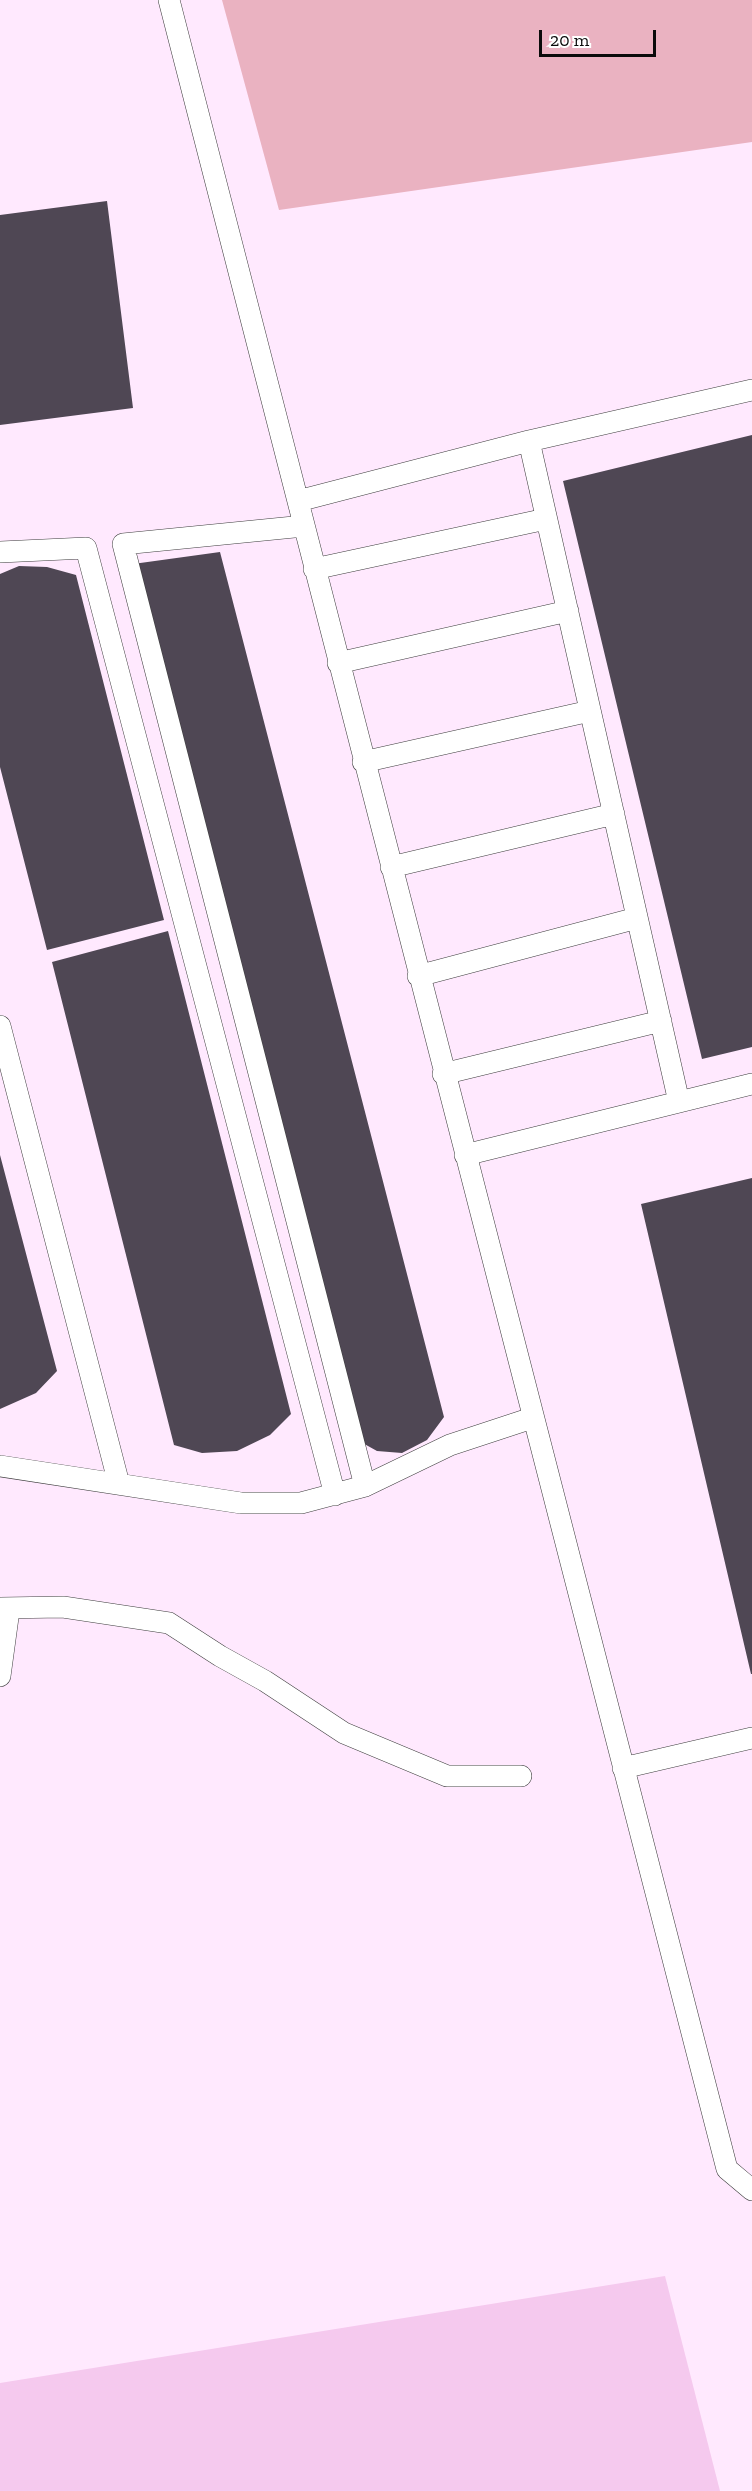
<!DOCTYPE html>
<style>
body{margin:0}
#map{position:relative;width:752px;height:2491px;overflow:hidden;background:#ffe9fe;font-family:"Zilla Slab",serif}
canvas{display:block}
.scale{position:absolute;left:539px;top:30px;width:117px;height:27px;box-sizing:border-box;border:3px solid #0b0b0b;border-top:0;padding-left:8px;font-size:18px;line-height:21px;white-space:nowrap;color:#0b0b0b;-webkit-text-stroke:4px #fff;paint-order:stroke}
</style>
<div id="map">
<canvas width="752" height="2491"></canvas>
<div class="scale">20 m</div>
</div>
<script>
const c = document.querySelector('canvas').getContext('2d');
c.lineJoin = 'round';
function fill(path, color) { c.fillStyle = color; c.fill(path, 'evenodd'); }
function strokePath(path, color, width, dash) { c.strokeStyle = color; c.lineWidth = width; c.lineCap = dash ? 'butt' : 'round'; c.setLineDash(dash || []); c.stroke(path); }
const farmland = new Path2D(`
 M665 2276 720 2491H0V2383Z`);
const green = new Path2D(`
 M222 0H752V142L279 210Z`);
const building = new Path2D(`
 M107 201 133 408 0 425V215Z
 M752 435V1047L702 1059 563 481Z
 M220 552 444 1417 427 1440 402 1453 377 1451 359 1441 133 564Z
 M19 566 47 567 76 575 164 920 47 950 0 767V574Z
 M168 931 291 1414 270 1435 237 1451 202 1453 174 1445 52 962Z
 M0 1155 57 1371 36 1393 0 1409Z
 M752 1178V1674H751L641 1204Z`);
const service = new Path2D(`
 M169 0 727 2169 752 2190
 M529 441 679 1102
 M298 501 529 441 752 390
 M304 526 123 544 365 1486
 M0 552 86 548 335 1495
 M314 569 546 519
 M338 663 568 611
 M363 762 590 711
 M391 867 614 814
 M418 976 637 918
 M0 1026 119 1484
 M443 1074 661 1021
 M465 1155 752 1084
 M0 1466 241 1503H301L365 1486 450 1445 532 1418
 M0 1608 63 1607 169 1623 220 1656 265 1681 344 1733 447 1776H521
 M0 1676 9 1610
 M623 1768 752 1738`);
fill(farmland, '#f5c9ee');
fill(green, '#eab2c1');
fill(building, '#4f4754');
strokePath(service, '#3e3e3e', 22);
strokePath(service, '#fff', 21);
</script>
